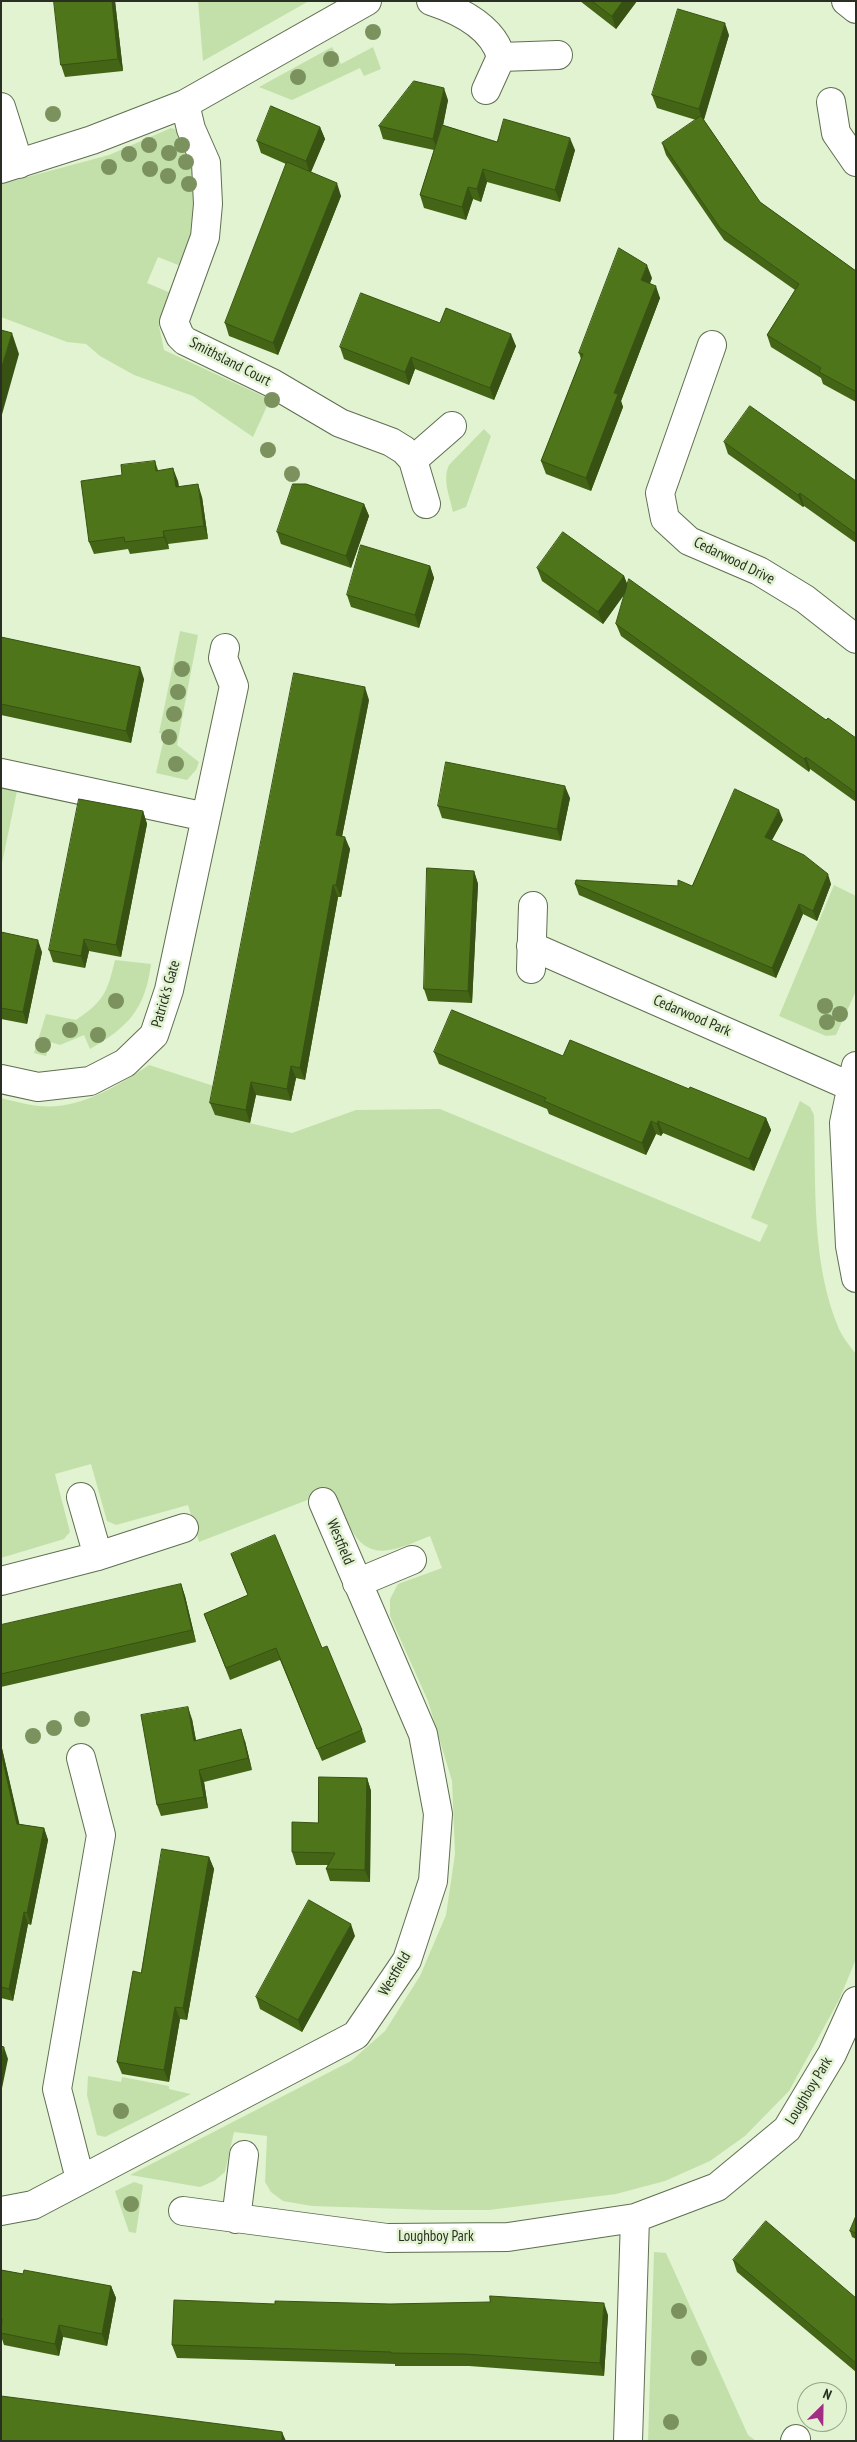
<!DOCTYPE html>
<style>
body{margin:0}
#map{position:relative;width:857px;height:2442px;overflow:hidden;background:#e1f3d0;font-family:"PT Sans Narrow",sans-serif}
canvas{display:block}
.frame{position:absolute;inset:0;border:2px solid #293023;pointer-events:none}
.north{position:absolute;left:797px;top:2382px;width:50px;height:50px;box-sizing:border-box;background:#e1f3d0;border:1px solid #97a58b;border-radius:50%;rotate:23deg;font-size:14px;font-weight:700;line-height:20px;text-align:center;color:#293023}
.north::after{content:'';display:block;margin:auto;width:18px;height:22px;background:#a32c84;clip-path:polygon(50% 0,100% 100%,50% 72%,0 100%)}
</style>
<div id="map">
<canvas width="857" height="2442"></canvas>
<div class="frame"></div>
<div class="north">N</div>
</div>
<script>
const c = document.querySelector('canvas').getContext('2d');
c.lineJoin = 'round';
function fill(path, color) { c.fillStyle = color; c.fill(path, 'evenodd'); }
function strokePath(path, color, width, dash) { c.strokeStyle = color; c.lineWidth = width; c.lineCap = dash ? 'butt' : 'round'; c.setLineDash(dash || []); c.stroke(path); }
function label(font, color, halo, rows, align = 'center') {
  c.font = font + ' "PT Sans Narrow",sans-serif'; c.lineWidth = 5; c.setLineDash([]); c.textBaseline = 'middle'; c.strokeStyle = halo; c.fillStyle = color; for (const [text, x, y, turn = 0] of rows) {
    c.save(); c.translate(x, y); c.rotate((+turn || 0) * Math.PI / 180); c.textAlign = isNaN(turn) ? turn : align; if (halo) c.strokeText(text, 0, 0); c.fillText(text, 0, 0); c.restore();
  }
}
const green = new Path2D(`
 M198 1H309L203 61Z
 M332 47 341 64 373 47 381 69 364 76 360 68 292 100 259 87Z
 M171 128 182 131 199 175 192 234 183 267 158 257 147 283 173 294 159 326 164 350 265 397 268 404 253 437 193 396 134 375 100 356 86 344 67 342 1 317V184L109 155Z
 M484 429 491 436 466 507 453 512C450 497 442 480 449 465Z
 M180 631 198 635 177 745 199 762 196 770 187 780 156 773 165 734 159 733Z
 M1 787 17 791 1 868Z
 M834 885 856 896V991L836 1035 826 1036 779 1016Z
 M115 960 151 964C145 1010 128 1027 90 1049L84 1035 60 1045 50 1042 46 1056 34 1053 46 1014 76 1020C104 1001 107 993 115 960Z
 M149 1065 220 1088 215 1115 292 1133 356 1110 440 1109 760 1242 768 1225 751 1218 800 1101 810 1107 814 1115C816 1186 811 1263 839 1329 843 1338 850 1346 856 1354V1959L839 2000 789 2091 745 2136 710 2161 665 2181 616 2194 489 2210H434L312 2206 283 2201 271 2192 265 2182 267 2136 234 2132 225 2172 214 2181 200 2187 130 2175 351 2061 385 2031 420 1976 446 1915 455 1854 452 1781 428 1701 390 1616V1599L398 1584 442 1568 430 1536C417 1541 403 1548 389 1550 354 1557 345 1514 333 1490L199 1542 188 1505 116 1525 107 1521 91 1464 55 1474 70 1532 64 1539 1 1558V1098C14 1101 27 1105 39 1106 80 1110 117 1086 149 1065Z
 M88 2076 121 2082 122 2077 169 2086V2089L191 2094 105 2137 97 2135 87 2095Z
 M134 2182 143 2185 136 2233 129 2232 115 2191Z
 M654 2252 666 2253 748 2435 756 2441H648Z`);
const minor = new Path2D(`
 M431 1C458 10 493 27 501 57
 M846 1 856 9
 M486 90 501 57 558 55
 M831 102 836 133 856 162
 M185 104 191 129 206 163 208 204 205 237 174 322 180 336 185 341 272 383 340 423 391 442 404 450 413 460 426 504
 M1 107 19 164
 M1 169 92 140 185 104 367 1
 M712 345 660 493 665 519 689 541 759 571 805 599 856 639
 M413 460 452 426
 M1 773 206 817
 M531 946 852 1087
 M531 969 533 906
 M856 1066 844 1123 850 1246 856 1278
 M1 1079 38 1087 90 1081 125 1063 154 1035 169 990 234 686 223 658 225 648
 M81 1497 98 1556
 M1 1581 98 1556 184 1528
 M357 1583 412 1560
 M80 2179 57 2089 101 1835 81 1758
 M1 2211 33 2205 356 2035 407 1960 433 1881 438 1814 423 1734 323 1502
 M183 2211 387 2238 508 2237 635 2218 717 2187 787 2129 832 2054 856 2001
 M236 2219 244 2155
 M628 2441 635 2218
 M795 2441 796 2439`);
const trees = [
 [373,32],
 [331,59],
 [298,77],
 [53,114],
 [149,145],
 [182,145],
 [169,153],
 [129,154],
 [186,162],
 [109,167],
 [150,169],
 [168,176],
 [189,184],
 [272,400],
 [268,450],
 [292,474],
 [182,669],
 [178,692],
 [174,714],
 [169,737],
 [176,764],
 [116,1001],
 [825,1006],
 [840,1014],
 [827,1022],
 [70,1030],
 [98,1035],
 [43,1045],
 [82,1719],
 [54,1728],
 [33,1736],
 [121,2111],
 [131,2204],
 [679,2311],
 [699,2358],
 [671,2422]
];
const wall = new Path2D(`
 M54 1H115L123 71 65 77 61 65Z
 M580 1H637L616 29Z
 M729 35 704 120 760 202 856 271V402L823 384 821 378 771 347 767 335 795 290 724 240 666 155 662 143 696 120 657 108 652 95Z
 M448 100 443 125 497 142 575 150 560 202 487 182 481 202 473 199 466 220 424 208 420 195 434 150 383 139 379 126Z
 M320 127 325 139 311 172 341 196 278 355 229 336 225 323 286 164 261 153 257 141Z
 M652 278 650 283 660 298 621 401 623 407 591 491 546 474 541 461 581 359 579 353Z
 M440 323 516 346 494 400 415 369 409 385 344 359 340 347Z
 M724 442 856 481V543L804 506 803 507 728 454Z
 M155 461 158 470 178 481 179 487 202 497 208 539 168 544 169 549 130 554 128 549 94 554 89 542 122 475Z
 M364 504 369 516 351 568 281 544 277 532Z
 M430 566 434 578 419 628 351 607 347 595Z
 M537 568 624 576 627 585 826 720 856 738V802L810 769 809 772 621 636 616 624 625 593 603 624 542 581Z
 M1 637 144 679 131 743 1 715Z
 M369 700 342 836 350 849 341 897H338L305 1080 296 1078 291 1101 256 1095 250 1123 215 1115 210 1103Z
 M570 798 561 841 442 818 438 806Z
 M143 811 147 824 121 957 89 951 85 968 53 962 49 950Z
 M783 820 772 840 831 884 817 921 803 914 776 978 579 895 575 884 678 886H692Z
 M474 871 478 884 472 1003 428 1001 424 989Z
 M1 932 42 952 27 1024 1 1019Z
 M434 1052 563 1056 766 1118 771 1130 754 1171 663 1133 661 1136 656 1134 646 1155 549 1114 547 1109 439 1064Z
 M231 1554 322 1648 362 1730 366 1742 322 1761 280 1660 230 1680 204 1614 248 1595Z
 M181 1584 185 1596 196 1642 1 1687V1625Z
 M192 1719 196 1740 245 1741 252 1770 204 1782 208 1808 161 1816 157 1805Z
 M1 1744 19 1824 44 1828 48 1840 31 1925 28 1924 13 2001 1 1998Z
 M367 1778 371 1791 370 1882 330 1881 326 1869 328 1865H296L292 1852 318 1823Z
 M209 1857 214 1869 187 2020 180 2019 169 2082 122 2074 117 2062 141 1973Z
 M355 1936 302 2032 260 2009 256 1997Z
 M856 2216V2239L852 2237 850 2231Z
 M733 2260 856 2298V2372L737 2272Z
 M1 2270 23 2274 111 2286 116 2298 107 2346 63 2337 59 2356 4 2345 1 2336Z
 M275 2304 608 2315 604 2376 469 2366H395V2364L177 2358 172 2345Z`);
const shadedWall = new Path2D(`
 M112 1H115L123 71 118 59Z
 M623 1H637L616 29 612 16Z
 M725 23 729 35 703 122 699 109Z
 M444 88 448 100 438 151 433 139Z
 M320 127 325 139 310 174 306 161Z
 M570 138 575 150 560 202 555 190Z
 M483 169 487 182 481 202 477 189Z
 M337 183 341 196 278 355 273 343Z
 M468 187 473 199 466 220 462 207Z
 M647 265 652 278 646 293 641 280Z
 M656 286 660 298 621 401 623 407 591 491 586 478 614 393Z
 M12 333 19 354 1 418V369Z
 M511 334 516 346 494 400 490 388Z
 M411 357 415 369 409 385 405 372Z
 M173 468 178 481 180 500 176 487Z
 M198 484 202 497 208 539 204 526Z
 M800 493 804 506 803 507 798 495Z
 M364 504 369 516 351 568 346 556Z
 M163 531 168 544 169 549 164 537Z
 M430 566 434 578 419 628 415 615Z
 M624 576 629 588 603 624 598 612Z
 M140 667 144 679 131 743 126 731Z
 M365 687 369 700 340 847 336 835Z
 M806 757 810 769 809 772 804 759Z
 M565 786 570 798 561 841 557 829Z
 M779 810 783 820 768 847 765 837Z
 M143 811 147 824 121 957 116 945Z
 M345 837 350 849 341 897 336 885Z
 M474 871 478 884 472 1003 468 991Z
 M828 874 831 884 817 921 813 911Z
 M333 885 338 897 305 1080 300 1068Z
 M799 904 803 914 776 978 772 968Z
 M84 939 89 951 85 968 81 956Z
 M38 940 42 952 27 1024 23 1012Z
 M291 1066 296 1078 291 1101 287 1089Z
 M251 1082 256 1095 250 1123 246 1110Z
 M766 1118 771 1130 754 1171 749 1159Z
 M651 1121 656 1134 646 1155 642 1143Z
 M658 1121 663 1133 661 1136 657 1124Z
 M181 1584 185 1596 196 1642 192 1630Z
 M188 1707 192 1719 198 1752 194 1741Z
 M241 1729 245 1741 252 1770 248 1758Z
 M1 1744 22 1835 17 1824 1 1752Z
 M199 1770 204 1782 208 1808 204 1797Z
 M367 1778 371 1791 370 1882 365 1870Z
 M44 1828 48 1840 31 1925 27 1913Z
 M209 1857 214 1869 187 2020 183 2008Z
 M24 1912 28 1924 13 2001 9 1989Z
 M351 1924 355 1936 302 2032 298 2020Z
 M175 2007 180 2019 169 2082 164 2070Z
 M4 2047 8 2059 1 2093V2059Z
 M111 2286 116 2298 107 2346 102 2334Z
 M604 2303 608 2315 604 2376 600 2363Z
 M59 2325 63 2337 59 2356 55 2344Z
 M282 2432 286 2441H282Z`);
const building = new Path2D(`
 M54 1H112L118 59 61 65Z
 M592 1H623L612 16Z
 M678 9 725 23 699 109 652 95Z
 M414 81 444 88 433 139 379 126Z
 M271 106 320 127 306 161 257 141Z
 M701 116 760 202 856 271V392L819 372 821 368 767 335 799 284 720 228 662 143Z
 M504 119 570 138 555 190 483 169 477 189 468 187 462 207 420 195 442 125 497 142Z
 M287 162 337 183 273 343 225 323Z
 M619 248 647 265 641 280 656 286 614 393 618 394 586 478 541 461 583 354 579 353Z
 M361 293 440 323 446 308 511 334 490 388 411 357 405 372 340 347Z
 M1 330 12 333 1 369Z
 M750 406 856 481V534L800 493 798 495 724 442Z
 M155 461 156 471 173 468 176 487 198 484 204 526 163 531 164 537 125 542 124 537 89 542 81 481 122 475 121 465Z
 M293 484H306L364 504 346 556 277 532Z
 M563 532 624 576 598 612 537 568Z
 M361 545 430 566 415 615 347 595Z
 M629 579 826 720 828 718 856 738V793L806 757 804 759 616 624Z
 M1 637 140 667 126 731 1 704Z
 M294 673 365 687 336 835 345 837 336 885H333L300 1068 291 1066 287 1089 251 1082 246 1110 210 1103Z
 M446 762 565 786 557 829 438 806Z
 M735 789 779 810 765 837 804 855 828 874 813 911 799 904 772 968 575 884 576 880 678 886V880L692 886Z
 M79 799 143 811 116 945 84 939 81 956 49 950Z
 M427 868 474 871 468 991 424 989Z
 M1 932 38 940 23 1012 1 1008Z
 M452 1010 563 1056 570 1040 689 1089 690 1087 766 1118 749 1159 658 1121 657 1124 651 1121 642 1143 544 1101 546 1098 434 1052Z
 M275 1535 322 1648 327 1646 362 1730 317 1749 276 1648 226 1668 204 1614 248 1595 231 1554Z
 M181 1584 192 1630 1 1674V1625Z
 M188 1707 194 1741 241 1729 248 1758 199 1770 204 1797 157 1805 141 1715Z
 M1 1752 17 1824 44 1828 27 1913 24 1912 9 1989 1 1987Z
 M319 1777 367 1778 365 1870 326 1869 335 1853 292 1852V1822L318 1823Z
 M162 1849 209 1857 183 2008 175 2007 164 2070 117 2062 133 1971 141 1973Z
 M309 1900 351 1924 298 2020 256 1997Z
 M1 2046 4 2047 1 2059Z
 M856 2216V2233L850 2231Z
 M766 2221 856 2298V2363L733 2260Z
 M1 2270 23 2274 24 2270 111 2286 102 2334 59 2325 55 2344 1 2333 2 2319H1Z
 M490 2296 604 2303 600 2363 464 2354 391 2353V2352L172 2345 174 2300 275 2304V2301L390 2304 490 2302Z
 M1 2396 282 2432V2441H1Z`);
const streetNames = [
 ["Smithsland Court",230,362,27],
 ["Cedarwood Drive",734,561,26],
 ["Patrick's Gate",166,994,-74],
 ["Cedarwood Park",692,1016,23],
 ["Westfield",340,1542,67],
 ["Westfield",395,1974,-59],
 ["Loughboy Park",809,2091,-59],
 ["Loughboy Park",436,2237]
];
fill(green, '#c4e0aa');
strokePath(minor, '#5f6f51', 30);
strokePath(minor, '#fff', 28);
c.fillStyle = '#7b925e';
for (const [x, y] of trees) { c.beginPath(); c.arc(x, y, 8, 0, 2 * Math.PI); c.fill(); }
fill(wall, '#446516');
fill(shadedWall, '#375212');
fill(building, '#4f751a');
strokePath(building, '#375212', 1);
label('15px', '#293023', '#e1f3d0', streetNames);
</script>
